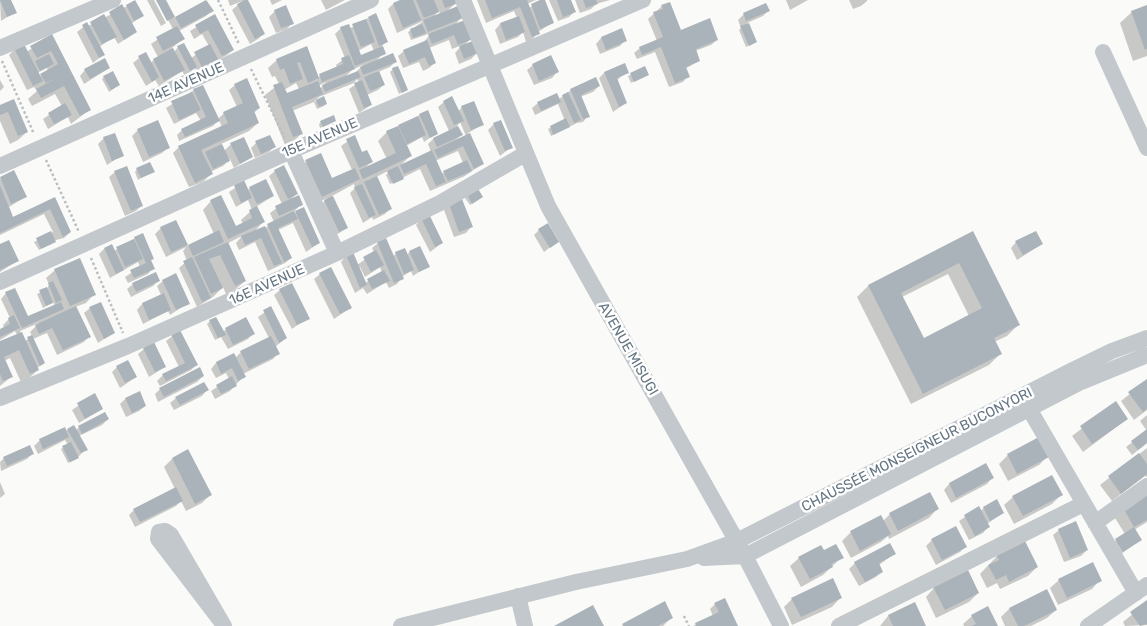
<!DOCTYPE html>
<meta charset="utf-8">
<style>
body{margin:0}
canvas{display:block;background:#fafaf8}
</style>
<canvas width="1147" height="626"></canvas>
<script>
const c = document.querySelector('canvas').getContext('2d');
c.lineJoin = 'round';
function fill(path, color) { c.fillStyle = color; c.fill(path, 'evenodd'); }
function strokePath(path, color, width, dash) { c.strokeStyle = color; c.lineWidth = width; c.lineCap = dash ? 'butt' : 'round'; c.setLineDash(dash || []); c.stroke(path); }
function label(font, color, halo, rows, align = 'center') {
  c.font = font + ' Rubik,sans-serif'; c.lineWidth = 5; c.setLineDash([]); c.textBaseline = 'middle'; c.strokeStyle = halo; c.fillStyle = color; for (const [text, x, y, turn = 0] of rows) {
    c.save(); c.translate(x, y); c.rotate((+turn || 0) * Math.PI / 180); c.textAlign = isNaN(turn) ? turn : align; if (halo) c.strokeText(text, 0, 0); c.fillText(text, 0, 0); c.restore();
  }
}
const shadow = new Path2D(`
 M0 0H10L15 12 1 21Z
 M147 0H154L166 23 161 26Z
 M157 0H164L174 18 207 1 212 10 206 16 179 31 183 39 172 48 174 52 178 47 191 58 209 46 202 34 194 39 190 31 215 16 233 50 227 55 196 72 195 68 185 76 182 71 159 86 155 80 146 86 133 63 139 58 150 63 158 57 151 44 173 29Z
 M228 0H247L264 33 258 39 250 44 232 10 242 1 230 6Z
 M270 0H282L272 5Z
 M321 0H345L326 10Z
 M403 0H455L456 3 446 12 461 18 454 26 471 38 464 46 477 53 471 59 459 64 455 53 462 45 452 49 449 40 429 48 435 63 429 68 423 71 419 62 403 68 398 56 404 51 424 42 431 33 411 40 408 32 425 20 397 33 388 9 393 4ZM439 11 440 15 431 19Z
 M477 0H536L527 4 529 8 543 0 552 23 538 32 533 39 526 42 523 32 518 37 500 44 495 30 500 24 517 18 514 11 486 23Z
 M549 0H570L575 11 569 17 558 21Z
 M575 0H610L596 4 591 9 580 13Z
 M786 0H808L790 10Z
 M849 0H867V1L861 6 853 9Z
 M135 2 142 16 131 24 136 32 118 44 114 37 99 47 103 55 93 63 77 32 87 24 88 26Z
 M766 5 768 11 763 16 747 23 756 42 746 47 739 30 741 28 738 20 743 15Z
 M662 6 680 32 717 40 711 45 695 51 699 61 685 69 688 76 683 82 669 87 655 52 637 59 634 53 640 48 657 41 648 19Z
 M1147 6V56L1133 61 1120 23 1132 12Z
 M275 11 292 23 287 29 276 33 269 17Z
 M368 18 386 42 382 46 384 53 376 61 395 62 390 67 378 72 383 85 378 90 367 95 371 105 359 113 349 89 359 82 357 79 354 83 319 97 314 102 323 98 326 104 324 106 317 109 314 102 292 111 301 134 293 142 285 145 265 95 279 84 275 76 272 77 268 68 277 60 306 48 318 77 337 68 336 65 345 58 335 34 341 28 349 29ZM371 44 374 51 360 56 358 51ZM363 65 355 73 344 78 352 70ZM326 82 320 89 318 86ZM296 83 299 89 286 95 284 90Z
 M621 30 625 40 620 46 600 54 596 44 601 38Z
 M52 36 89 110 71 124 68 117 48 129 43 119 62 106 55 94 32 106 28 99 37 91 34 87 27 90 9 55 15 49 26 52ZM47 68 48 71 39 77 37 73Z
 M624 64 627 72 616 81 626 103 613 112 599 78 604 73Z
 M533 65 557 72 552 78 534 85 527 70Z
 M109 68 84 84 80 76 85 70Z
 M644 68 647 75 631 83 628 76Z
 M393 69 406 90 399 94 390 72Z
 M104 77 119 85 109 92 102 79Z
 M0 80 4 87 0 91Z
 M235 85 259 108 254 113 258 123 249 131 221 144 224 151 231 144 251 157 234 168 230 159 223 166 210 172 211 174 203 182 189 187 173 153 179 147 222 127 219 120 213 126 179 141 177 135 182 130 201 121 196 113 174 124 166 108 194 90 218 119 224 113 237 107 229 90Z
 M599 86 593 92 580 97 588 116 583 122 577 123 551 136 548 129 565 121 558 104 535 115 532 108 538 103 559 99 571 90Z
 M14 101 27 132 18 140 10 144 0 121V107Z
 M444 102 458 112 462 107 482 125 468 133 482 164 465 176 430 191 420 169 390 184 386 175 390 170 376 177 390 209 385 214 373 220 372 217 363 223 350 193 355 188 354 184 332 196 347 228 333 237 319 206 328 198 313 204 298 170 306 162 331 180 352 170 341 146 354 137 362 153 371 162 364 169 387 159 378 141 387 132 420 115 437 133 424 142 422 137 406 146 410 156 400 166 431 152 428 144 433 139 449 131 438 107ZM460 122 466 136 455 141 461 135 457 126ZM458 151 463 163 441 174 435 161Z
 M335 121 320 128 319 124 321 122Z
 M494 124 511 147 500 156 488 130Z
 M138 130 168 148 162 153 143 162 132 136Z
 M104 138 122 155 107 165 98 144Z
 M256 143 274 147 269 152 255 158 251 148Z
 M137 169 153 171 138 180 135 172Z
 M275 171 296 194 290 201 301 204 292 214 304 209 319 243 306 252 293 223 278 230 291 258 285 263 268 271 255 242 239 250 236 243 242 236 228 243 245 281 236 289 226 294 223 287 213 297 197 307 179 268 187 261 183 251 186 247 166 257 155 234 161 228 176 221 187 246 214 234 203 210 211 201 235 228 243 224 241 220 252 210 248 200 236 207 229 192 244 182 248 190 250 188 273 196 256 207 263 222 254 232 265 228 274 222 270 213 282 204 269 176Z
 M14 172 25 197 9 207 12 214 6 220 54 199 70 232 64 238 56 240 39 250 34 242 53 232 44 214 0 235V179Z
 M115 172 141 206 136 211 125 216 109 177Z
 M467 195 479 199 470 205 465 198Z
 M449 205 471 227 466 233 454 237 444 210Z
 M421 219 442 243 430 252 416 225Z
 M539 230 557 242 544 252 534 235Z
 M972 233 1019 324 1007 336 994 342 1000 354 989 365 911 404 857 297 868 286ZM948 274 969 316 923 339 902 297Z
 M135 238 153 268 148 274 128 283 125 277 140 267 138 262 110 278 99 254 104 249 114 251Z
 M1016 242 1042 244 1017 260 1011 248Z
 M378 243 393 257 396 253 406 255 410 252 428 266 413 276 411 271 402 277 397 284 389 288 386 282 367 294 363 288 355 293 341 262 346 256 357 265 374 253 372 248ZM360 267 365 277 380 267 382 273 365 283 358 268Z
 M0 246 17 261 0 272Z
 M55 270 94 294 86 303 75 307 89 336 84 342 57 355 47 333 33 339 44 363 37 368 38 370 29 378 21 382 10 358 4 361 11 377 0 386V343L17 335 15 331 0 340V330L4 328 3 325 10 318 1 299 6 293 28 318 55 306 53 302 43 308 37 294 47 289 49 284 46 278ZM39 323 30 332 32 336 25 341 20 331Z
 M320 274 350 308 334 319 314 279Z
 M158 281 153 286 131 297 127 289 133 284Z
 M163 281 188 303 170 315 168 311 143 324 137 310 142 304 161 295 157 286Z
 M280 290 308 318 292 329 274 295Z
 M90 308 113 333 98 343 84 313Z
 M271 308 286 338 275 347 278 353 273 359 243 374 244 376 230 391 215 399 211 391 229 379 226 373 216 378 211 369 216 363 234 355 235 358 241 352 269 338 258 317Z
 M210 321 223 332 226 329 253 333 248 339 228 349 221 337 215 340 207 324Z
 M179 331 196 365 191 370 160 386 157 381 163 375 179 367 166 341Z
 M144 349 165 367 149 377 138 354Z
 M117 367 136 377 120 388 112 372Z
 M203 376 197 382 158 402 155 394 160 389Z
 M1147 380V410L1134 420 1121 401Z
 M207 390 202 396 174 410 170 403 176 398Z
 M94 395 102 408 79 423 72 410Z
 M125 399 145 406 139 411 126 417 120 404Z
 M1115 403 1127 419 1083 452 1072 436Z
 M105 413 108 419 102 425 79 436 86 449 75 460 68 463 61 449 68 445 65 440 38 454 34 446 40 440 68 430H75Z
 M1147 415V443L1132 455 1126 447 1147 431 1140 421Z
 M29 446 33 453 27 459 1 471 0 462 4 458Z
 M1147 448V477L1145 476 1112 501 1100 485Z
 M188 451 210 495 202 503 186 511 181 501 176 506 135 527 129 515 134 510 175 489 164 467 172 459Z
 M1008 455 1047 457 1039 465 1008 481 999 464Z
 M986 465 992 478 987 484 951 503 944 490 949 484Z
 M0 482 5 494 0 498Z
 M1061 495 1052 504 1014 524 1004 505 1013 497Z
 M1147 495V522L1134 530 1140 540 1117 557 1110 545 1125 534 1115 518Z
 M978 508 980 511 984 508 1003 513 987 524 988 527 983 533 969 540 959 521Z
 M937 509 929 518 889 539 888 536 881 542 851 558 842 541 851 532 883 521 890 514Z
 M955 528 965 547 960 552 936 565 926 546 932 540Z
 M1059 530 1087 550 1081 556 1064 562 1053 535Z
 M894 554 879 565 882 571 876 577 859 586 849 569 855 563Z
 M997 556 1037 567 1028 576 1000 589 997 583 987 588 980 574Z
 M842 557 823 575 801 587 790 566 799 558Z
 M1059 580H1100L1092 589 1058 605 1050 588Z
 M934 588 978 593 969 602 936 618 926 597Z
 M1046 591 1056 610 1047 618 1031 626H1005L1001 617 1009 609Z
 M840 598 832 607 792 625 784 607 792 599Z
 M1147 602V625L1125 626 1123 622Z
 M715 604 737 626H693L713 616 710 609Z
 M914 604 924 626H880L888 616Z
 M972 616 997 626H964L963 624Z
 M672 617 663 626H622L623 625Z`);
const building = new Path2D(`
 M0 0H11L17 13 7 17Z
 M135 0 144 16 134 21 126 5Z
 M156 0H166L175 17 167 21Z
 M206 0 214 11 181 28 175 17Z
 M245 0H248L265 34 255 39 237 4Z
 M400 0H413L421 20 403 28 393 3Z
 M416 0H434L439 12 424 18Z
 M442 0H456L458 3 445 8Z
 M485 0H527L540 34 532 37 520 7 492 18Z
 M540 0H545L554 23 540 29 531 4Z
 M557 0H571L576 12 563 17Z
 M583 0H596L598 4 586 8Z
 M670 2 681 30 710 18 718 40 696 49 700 61 686 67 690 77 675 83 661 47 642 55 639 47 663 37 653 12 663 9 661 5Z
 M766 3 770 11 746 21 743 13Z
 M122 4 137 32 124 40 109 12Z
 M286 5 294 24 281 28 274 10Z
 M1147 5V49L1145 50 1131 11Z
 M458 6 463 18 428 32 423 20Z
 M376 13 388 42 379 46 368 17Z
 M104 14 117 37 102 44 90 22Z
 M215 14 234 50 222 56 208 30 200 34 195 25Z
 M519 16 525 32 506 40 500 23Z
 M366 19 375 42 361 47 352 24Z
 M465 20 473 39 458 45 454 35 432 44 428 34Z
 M87 22 105 55 99 58 82 25Z
 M749 23 757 42 749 46 740 26Z
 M349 24 361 55 383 46 386 54 355 66 340 27Z
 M422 24 426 33 413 38 410 29Z
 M177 26 185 39 163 51 156 37Z
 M622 28 627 41 606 50 601 37Z
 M52 34 91 110 80 116 64 86 41 98 36 89 57 78 46 83 40 74 58 64 51 51 37 58 30 46Z
 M427 40 436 63 429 66 425 57 409 64 403 50Z
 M473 41 478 53 464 59 459 46Z
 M184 43 197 67 190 71 177 46Z
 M24 44 43 81 33 86 14 48Z
 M210 44 218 59 202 67 194 52Z
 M307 46 319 78 308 83 300 62 297 63 303 79 290 84 284 68 280 70 276 59Z
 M173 48 185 70 164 81 153 59Z
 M146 52 159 77 152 82 138 56Z
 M393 53 397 62 363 75 360 67Z
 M49 54 54 64 40 71 35 61Z
 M349 55 355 69 322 82 319 74 343 64 341 58Z
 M551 55 559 72 539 81 532 64Z
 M105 58 110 68 90 79 84 69Z
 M625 63 629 73 617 78 627 103 619 107 604 72Z
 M398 66 408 90 402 93 392 68Z
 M645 66 649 75 634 82 630 73Z
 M113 71 120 85 111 90 103 76Z
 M358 71 361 77 325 92 322 85Z
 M379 71 385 85 370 91 364 77Z
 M596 77 600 86 581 95 590 117 583 119 570 89Z
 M247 78 260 108 254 111 259 123 201 150 213 174 195 183 178 146 228 123 223 112 243 103 234 84Z
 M362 80 372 105 364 108 354 83Z
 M318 81 323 94 292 107 303 134 293 137 273 85 282 82 287 93Z
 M203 85 220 121 185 137 181 129 206 117 193 89Z
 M192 92 201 110 179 120 171 101Z
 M568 92 581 120 574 123 562 95Z
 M557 93 561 102 541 111 537 102Z
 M324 96 327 104 319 107 316 100Z
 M452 96 464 121 454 125 443 101Z
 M14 99 28 132 18 136 8 112 0 115V105Z
 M474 101 484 125 471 130 461 106Z
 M65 103 72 115 54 124 48 113Z
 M428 110 438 134 430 138 419 114Z
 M334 115 336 121 323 127 320 121Z
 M418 116 426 135 407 144 398 125Z
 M566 118 570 127 553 135 550 126Z
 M158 120 170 148 149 157 137 129Z
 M501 120 513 148 505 151 493 123Z
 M398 126 412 156 363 179 359 170 396 153 386 131Z
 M458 126 463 135 437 147 433 138Z
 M115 133 124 156 112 161 103 137Z
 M470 133 484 164 474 169 463 146 438 158 434 150Z
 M270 135 276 147 261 154 255 141Z
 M355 135 362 152 367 150 373 162 359 168 346 139Z
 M244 137 253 157 240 164 230 143Z
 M222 144 230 161 213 169 205 152Z
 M432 150 446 182 436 186 426 164 404 174 400 165Z
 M321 153 332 178 355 168 360 179 322 197 305 160Z
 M467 160 472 171 448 181 443 171Z
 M150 162 155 172 141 178 136 168Z
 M284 165 298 194 288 199 274 170Z
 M127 166 143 206 131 211 114 171Z
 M398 166 404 179 393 184 387 171Z
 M14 170 27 197 11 204 0 177Z
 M377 176 392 209 379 215 364 182Z
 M266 179 274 196 257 204 249 187Z
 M244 180 252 198 241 203 234 185Z
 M362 184 376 215 369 218 354 187Z
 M0 185 13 217 55 197 71 232 63 237 50 209 0 233Z
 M477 187 483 197 472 204 467 194Z
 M221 195 236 226 252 218 249 210 257 206 265 222 228 239 210 200Z
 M299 195 303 205 279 216 275 206Z
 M333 196 348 228 339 232 324 200Z
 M462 199 473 227 459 232 449 204Z
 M304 207 320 243 312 247 295 211Z
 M294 211 298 219 278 228 292 258 284 262 267 224Z
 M429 214 443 243 435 247 421 218Z
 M176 220 188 245 171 252 160 227Z
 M548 223 559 242 550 248 538 229Z
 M265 226 282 263 274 266 261 238 245 245 241 236Z
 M219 230 224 242 193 256 188 245Z
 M51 231 56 242 41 249 36 238Z
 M973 231 1020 325 994 338 1002 354 923 394 868 285ZM959 263 982 308 924 338 901 293Z
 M1036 231 1043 244 1023 255 1015 241Z
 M143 233 154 259 151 260 155 269 134 278 130 270 146 263 134 237Z
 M386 238 404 279 394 283 377 242Z
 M134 239 143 259 125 267 116 247Z
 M9 240 19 261 0 270V244Z
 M228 242 246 281 235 286 220 255 209 259 223 288 211 294 194 257Z
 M112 244 124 270 116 274 104 248Z
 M420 246 430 267 419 272 409 251Z
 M405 248 414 270 404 274 395 252Z
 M376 250 384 265 371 272 363 257Z
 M353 252 367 285 360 288 346 255Z
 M192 257 211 298 202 302 183 261Z
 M80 258 96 295 70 306 54 269Z
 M331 267 352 308 340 314 319 273Z
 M384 270 390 281 372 289 367 279Z
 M156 272 160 281 136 292 132 283Z
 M176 273 190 304 176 310 162 280Z
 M53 281 62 300 56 303 48 283Z
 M292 283 310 319 297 325 279 289Z
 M47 287 53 303 46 306 39 290Z
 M15 288 28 316 61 302 64 309 22 328 5 292Z
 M164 293 171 310 149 320 142 303Z
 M101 302 115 333 104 339 89 307Z
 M76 306 91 337 63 350 52 328 39 334 35 325Z
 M271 306 287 338 279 343 263 310Z
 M14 315 20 328 0 337V329L10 324 8 318Z
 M216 317 226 335 218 338 209 320Z
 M246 317 255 334 233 345 225 328Z
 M180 330 198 365 166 381 162 374 185 363 171 334Z
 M22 332 39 370 30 374 19 350 4 357 13 377 3 381 0 374V341Z
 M32 335 45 363 40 366 27 337Z
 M271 336 280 354 249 369 240 351Z
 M154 342 166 367 155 372 143 348Z
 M234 353 246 377 238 381 232 368 221 374 216 362Z
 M128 360 137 377 125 383 116 366Z
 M200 367 204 376 164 397 159 388Z
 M232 376 237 386 221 394 216 385Z
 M1147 379V409L1143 412 1128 392Z
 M204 382 209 390 180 405 175 397Z
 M140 391 146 406 132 413 125 398Z
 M95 393 103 409 85 419 77 403Z
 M1116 401 1128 419 1092 444 1080 426Z
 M105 412 109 419 82 434 78 426Z
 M74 425 88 450 81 453 67 429Z
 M65 427 69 437 43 449 39 439Z
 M1147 429V443L1138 450 1131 441Z
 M1039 437 1049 457 1017 474 1007 454Z
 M71 442 79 458 70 462 62 446Z
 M30 445 34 454 7 466 3 457Z
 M188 449 212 495 195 504 172 458Z
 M1139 453 1147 464V474L1121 494 1108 476Z
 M986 463 994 478 956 498 949 483Z
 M1052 475 1063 495 1023 516 1012 496Z
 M176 487 183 501 140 522 133 509Z
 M930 492 939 509 898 531 889 513Z
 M1147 494V520L1134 527 1123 508Z
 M997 499 1004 513 990 521 983 507Z
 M979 506 990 527 975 536 964 515Z
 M881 515 891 534 860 551 850 531Z
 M1076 521 1088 550 1070 558 1058 529Z
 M956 526 967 547 942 560 931 539Z
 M1134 527 1142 540 1123 552 1115 539Z
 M1025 541 1038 567 1009 582 1006 575 996 580 988 565 999 560 996 555Z
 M890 543 896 554 879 563 883 572 865 582 854 562Z
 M836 544 844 558 831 564 833 567 810 579 798 557 821 545 824 550Z
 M1093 562 1102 581 1067 598 1058 579Z
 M968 570 979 593 945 610 933 587Z
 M833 578 842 598 801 617 791 598Z
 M1047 589 1057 610 1024 626H1018L1009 608Z
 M725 598 738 626H696L695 623 719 612 714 603Z
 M1147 600V624L1140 626 1130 612Z
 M665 601 673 618 658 626H624L622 624Z
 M915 602 926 626H893L888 615Z
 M593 605 604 626H554Z
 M988 606 998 626H971L976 624 971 615Z`);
const path = new Path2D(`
 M218 0 239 44
 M2 61 34 134
 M251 69 285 138
 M46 160 79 232
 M91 258 123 333
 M684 616 689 626`);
const minor = new Path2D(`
 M463 0 548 206 745 556 781 626
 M0 48 113 0
 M1103 52 1147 148
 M291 151 337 253
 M0 166 371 0
 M0 282 291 151 643 0
 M0 398 128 346 337 253 440 203 525 154
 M1024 400 1136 593
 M1095 523 1147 486
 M704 558 745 556 1081 382 1147 355
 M518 596 525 626
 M220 620 158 539 159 532 165 531 171 535 224 626
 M401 626 576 582 687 559 737 541 1073 370 1112 351 1147 338
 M839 626 1083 504
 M1088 626 1147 585`);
const streetNames = [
 ["14E AVENUE",186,83,-24],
 ["15E AVENUE",320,138,-23],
 ["16E AVENUE",267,285,-24],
 ["AVENUE MISUGI",628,349,60],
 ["CHAUSSÉE MONSEIGNEUR BUCONYORI",917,450,-27]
];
fill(shadow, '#0003');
fill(building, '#aab3b9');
strokePath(path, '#bbbfc2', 2.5, [2.5, 2.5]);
strokePath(minor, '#c3c8cc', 16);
label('14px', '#657683', '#fff', streetNames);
</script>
